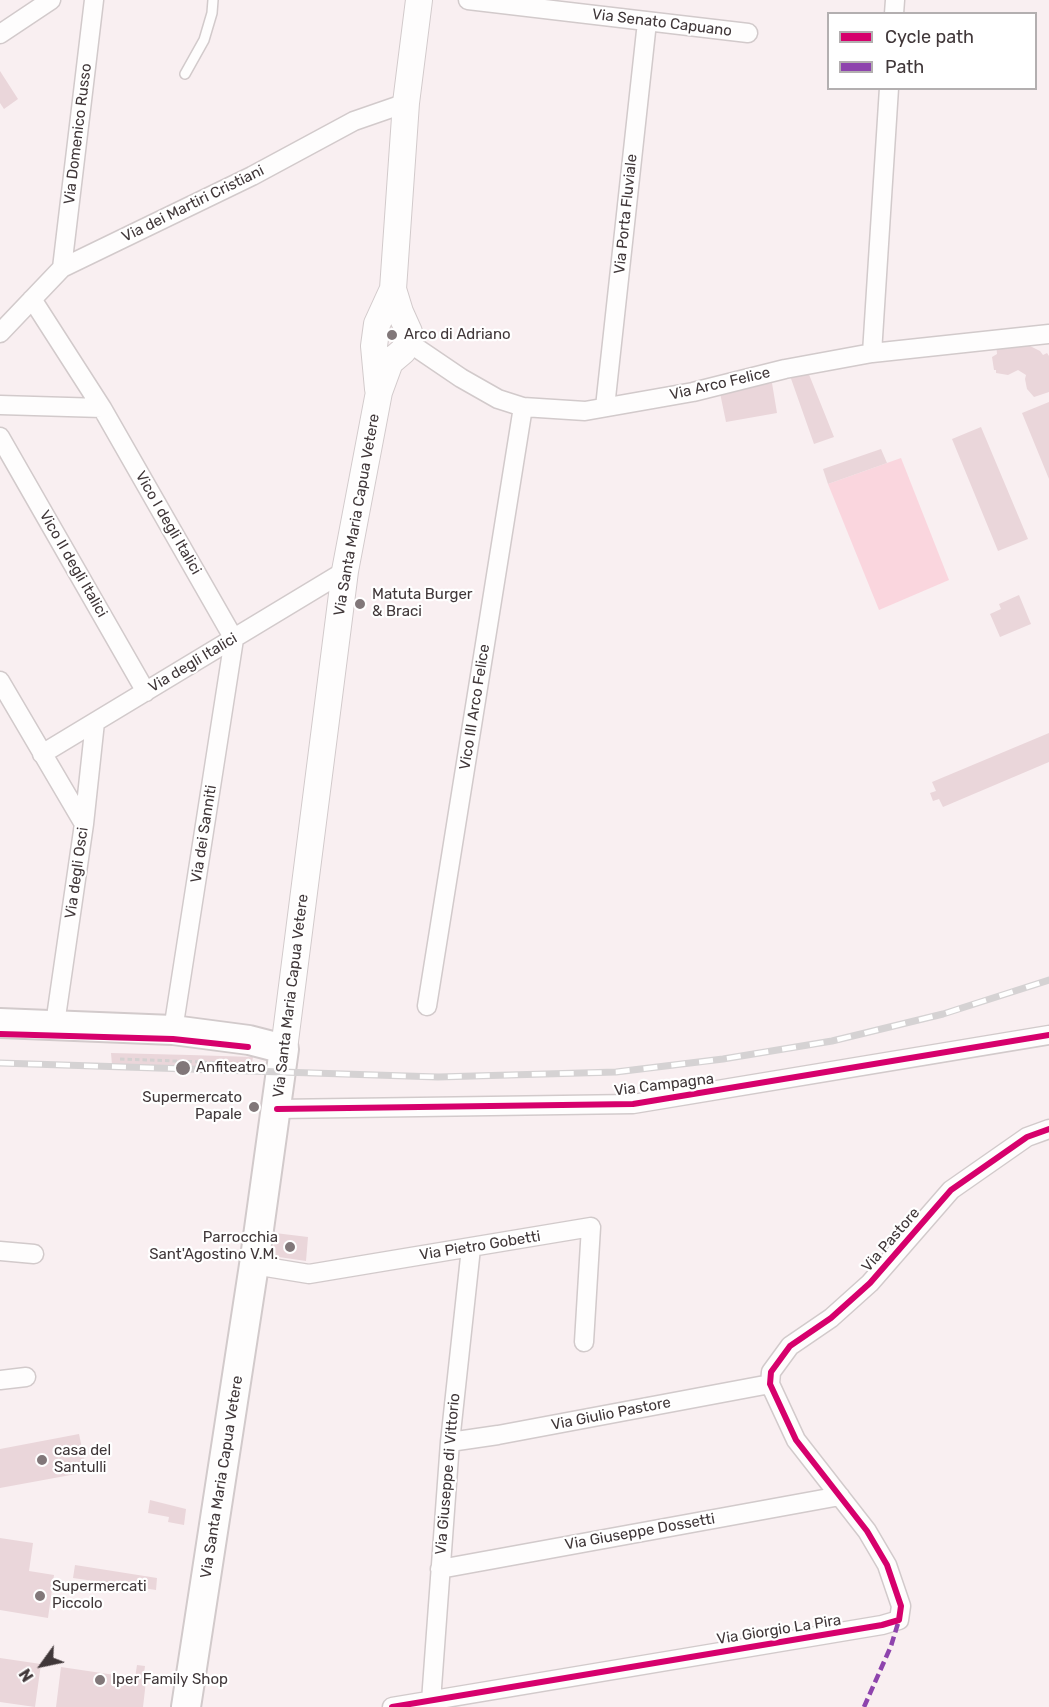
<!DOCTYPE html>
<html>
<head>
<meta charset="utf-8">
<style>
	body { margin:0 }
	#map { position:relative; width:1049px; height:1707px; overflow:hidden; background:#f9eff1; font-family:Rubik,sans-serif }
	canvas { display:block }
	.legend { position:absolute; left:827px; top:12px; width:210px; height:78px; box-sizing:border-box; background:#fff; border:2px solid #b3afb0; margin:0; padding:8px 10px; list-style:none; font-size:18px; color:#403739 }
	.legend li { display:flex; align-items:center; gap:12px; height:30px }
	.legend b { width:30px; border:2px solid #b3afb0 }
	.north { position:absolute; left:12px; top:1635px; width:60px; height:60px; -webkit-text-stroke:4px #fff; paint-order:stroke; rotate:237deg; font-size:16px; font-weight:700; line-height:24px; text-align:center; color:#403739 }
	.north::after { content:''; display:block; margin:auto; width:21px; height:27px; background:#403739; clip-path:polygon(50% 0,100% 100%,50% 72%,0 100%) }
</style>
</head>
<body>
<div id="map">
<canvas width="1049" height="1707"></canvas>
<ul class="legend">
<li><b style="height:8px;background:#d6006c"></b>Cycle path</li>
<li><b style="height:8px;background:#8e44ad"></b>Path</li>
</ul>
<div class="north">N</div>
</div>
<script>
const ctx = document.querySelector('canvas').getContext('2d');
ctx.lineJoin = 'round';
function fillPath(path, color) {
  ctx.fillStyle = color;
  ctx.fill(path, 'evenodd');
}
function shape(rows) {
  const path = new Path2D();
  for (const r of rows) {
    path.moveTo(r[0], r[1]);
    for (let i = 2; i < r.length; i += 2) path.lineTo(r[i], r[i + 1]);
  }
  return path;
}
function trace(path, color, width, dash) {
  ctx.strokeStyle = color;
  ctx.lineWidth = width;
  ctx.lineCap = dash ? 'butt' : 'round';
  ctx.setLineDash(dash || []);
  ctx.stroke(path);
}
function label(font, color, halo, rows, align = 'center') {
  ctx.font = font + ' Rubik,sans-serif';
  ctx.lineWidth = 4.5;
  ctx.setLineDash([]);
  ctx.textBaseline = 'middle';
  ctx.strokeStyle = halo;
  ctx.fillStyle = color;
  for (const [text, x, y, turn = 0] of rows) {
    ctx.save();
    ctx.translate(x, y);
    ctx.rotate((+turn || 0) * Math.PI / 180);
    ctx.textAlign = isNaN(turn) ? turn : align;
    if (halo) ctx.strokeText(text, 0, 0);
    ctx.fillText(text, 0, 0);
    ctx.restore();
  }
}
fillPath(shape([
	[901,458,949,580,879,610,828,484]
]), '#fad6de');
fillPath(shape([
	[0,71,18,99,4,109,0,103],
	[1031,341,1030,346,1040,351,1043,355,1047,353,1049,356,1049,392,1034,397,1027,389,1025,379,1026,375,1018,370,1008,375,996,373,996,370,994,370,992,357,997,354,996,342],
	[808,372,834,437,814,444,789,373],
	[772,383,777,413,726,422,720,393],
	[1049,402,1049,479,1022,413],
	[981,427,1028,539,998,551,952,439],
	[881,449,887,463,828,484,823,469],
	[1019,595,1031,624,1000,637,990,614,1001,609,999,604],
	[1049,733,1049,762,943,807,939,799,933,801,930,793,936,791,932,782],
	[111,1053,190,1055,253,1057,251,1070,112,1065],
	[275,1233,308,1237,306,1261,272,1256],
	[79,1434,87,1472,0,1488,0,1449],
	[150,1500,186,1509,184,1525,168,1522,169,1517,148,1513],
	[0,1538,33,1543,29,1571,54,1575,48,1618,0,1610],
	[75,1565,157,1578,156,1590,73,1578],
	[0,1658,41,1664,35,1707,0,1702],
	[137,1665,145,1666,143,1681,146,1681,143,1707,56,1707,61,1667,135,1678]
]), '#ead6da');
const lane = shape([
	[185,74,204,40,212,13,213,0]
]);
const street = shape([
	[468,0,748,33],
	[894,14,895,0],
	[0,34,51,0],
	[62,268,94,0],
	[0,333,62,268,252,176,354,121,406,103],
	[408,342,461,378,498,399,523,407,585,411,693,392,785,369,872,353,1049,334],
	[872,353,889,88],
	[0,405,102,408,32,299],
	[605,407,647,22],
	[102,408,234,639,173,1030],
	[0,437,146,692],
	[0,681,84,824],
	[42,754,345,571],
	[427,1006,523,407],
	[55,1024,84,824,95,722],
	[277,1109,633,1104,1049,1035],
	[0,1251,34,1254],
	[254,1265,309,1274,591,1227,584,1342],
	[0,1380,26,1377],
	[450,1442,498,1435,770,1384],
	[440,1569,840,1496],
	[431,1701,450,1442,471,1248],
	[392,1707,882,1625,899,1620,901,1606,887,1565,867,1531,796,1440,770,1384,771,1372,790,1346,831,1318,870,1283,951,1190,1027,1137,1049,1129]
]);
const secondary = shape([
	[378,389,374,346,377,324,393,289],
	[284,1049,345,571,379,392,390,362,403,351,408,342,409,332,400,312,393,289,406,103,419,0]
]);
const primary = shape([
	[0,1023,173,1030,249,1040,284,1049,254,1265,186,1707]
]);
trace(lane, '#d2cacb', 12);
trace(street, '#d2cacb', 21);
trace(secondary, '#d2cacb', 28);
trace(primary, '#d2cacb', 32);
trace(shape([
	[120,1059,231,1063]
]), '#d4d1d1', 3, [4.5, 3]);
trace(lane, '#fefdfd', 9);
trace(street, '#fefdfd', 18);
trace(secondary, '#fefdfd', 26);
trace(primary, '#fefdfd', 28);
const rail = shape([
	[0,1063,438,1077,616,1072,723,1059,832,1041,943,1014,1049,980]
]);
trace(rail, '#d5d2d3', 7);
trace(rail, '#fff', 4.5, [14]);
trace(shape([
	[864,1707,891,1646,899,1620]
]), '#8e44ad', 4.5, [9, 4.5]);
trace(shape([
	[0,1034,173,1039,248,1047],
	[277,1109,633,1104,1049,1035],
	[392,1707,882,1625,899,1620,901,1606,887,1565,867,1531,796,1440,770,1384,771,1372,790,1346,831,1318,870,1283,951,1190,1027,1137,1049,1129]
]), '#d6006c', 6);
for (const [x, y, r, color] of [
	[392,335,6,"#817779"],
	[360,604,6,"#817779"],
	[183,1068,8,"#817779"],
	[254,1107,6,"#817779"],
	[290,1247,6,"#817779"],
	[42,1460,6,"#817779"],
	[40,1596,6,"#817779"],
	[100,1680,6,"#817779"]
]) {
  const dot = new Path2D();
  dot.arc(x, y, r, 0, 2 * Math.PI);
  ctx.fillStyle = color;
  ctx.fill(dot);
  trace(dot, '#fff', 2);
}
label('15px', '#403739', '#fff', [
	["Via Senato Capuano",662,23,7],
	["Via Domenico Russo",78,134,-83],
	["Via dei Martiri Cristiani",193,204,-26],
	["Via Porta Fluviale",626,214,-84],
	["Via Arco Felice",720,384,-13],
	["Via Santa Maria Capua Vetere",357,515,-80],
	["Vico I degli Italici",168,523,60],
	["Vico II degli Italici",73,564,60],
	["Via degli Italici",193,663,-31],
	["Vico III Arco Felice",475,707,-81],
	["Via dei Sanniti",204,834,-81],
	["Via degli Osci",77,873,-82],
	["Via Santa Maria Capua Vetere",291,996,-83],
	["Via Campagna",664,1085,-7],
	["Via Pastore",891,1240,-49],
	["Via Pietro Gobetti",480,1246,-9],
	["Via Giulio Pastore",611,1414,-11],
	["Via Giuseppe di Vittorio",448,1474,-85],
	["Via Santa Maria Capua Vetere",222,1477,-81],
	["Via Giuseppe Dossetti",640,1532,-10],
	["Via Giorgio La Pira",779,1630,-9]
]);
label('15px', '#403739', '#fff', [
	["Arco di Adriano",404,335],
	["Matuta Burger",372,595],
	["& Braci",372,612],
	["Anfiteatro",196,1068],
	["Supermercato",242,1098,"right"],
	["Papale",242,1115,"right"],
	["Parrocchia",278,1238,"right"],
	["Sant'Agostino V.M.",278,1255,"right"],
	["casa del",54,1451],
	["Santulli",54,1468],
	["Supermercati",52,1587],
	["Piccolo",52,1604],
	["Iper Family Shop",112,1680]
], 'left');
</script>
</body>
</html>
